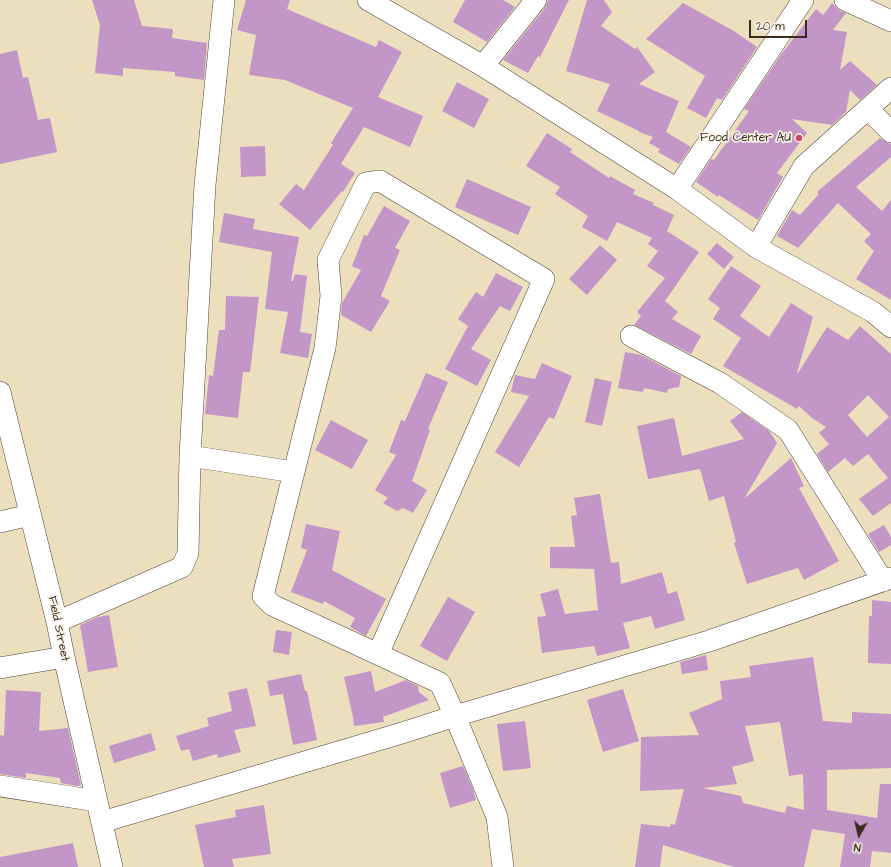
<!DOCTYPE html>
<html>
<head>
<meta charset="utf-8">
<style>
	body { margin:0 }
	#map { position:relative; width:891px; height:867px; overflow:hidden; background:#ecdfbd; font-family:"Architects Daughter",sans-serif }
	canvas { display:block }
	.north { position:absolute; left:839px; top:815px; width:40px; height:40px; -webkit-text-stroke:3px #f7f3e8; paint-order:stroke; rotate:188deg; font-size:11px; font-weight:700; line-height:16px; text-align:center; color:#3b2a1e }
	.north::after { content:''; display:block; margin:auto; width:14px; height:18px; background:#3b2a1e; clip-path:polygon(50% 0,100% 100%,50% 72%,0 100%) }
	.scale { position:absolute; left:749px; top:20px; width:58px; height:18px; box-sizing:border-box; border:2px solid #3b2a1e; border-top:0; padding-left:5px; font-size:12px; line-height:14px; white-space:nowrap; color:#3b2a1e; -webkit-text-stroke:3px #f7f3e8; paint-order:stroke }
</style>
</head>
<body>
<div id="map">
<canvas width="891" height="867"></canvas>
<div class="north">N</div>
<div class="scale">20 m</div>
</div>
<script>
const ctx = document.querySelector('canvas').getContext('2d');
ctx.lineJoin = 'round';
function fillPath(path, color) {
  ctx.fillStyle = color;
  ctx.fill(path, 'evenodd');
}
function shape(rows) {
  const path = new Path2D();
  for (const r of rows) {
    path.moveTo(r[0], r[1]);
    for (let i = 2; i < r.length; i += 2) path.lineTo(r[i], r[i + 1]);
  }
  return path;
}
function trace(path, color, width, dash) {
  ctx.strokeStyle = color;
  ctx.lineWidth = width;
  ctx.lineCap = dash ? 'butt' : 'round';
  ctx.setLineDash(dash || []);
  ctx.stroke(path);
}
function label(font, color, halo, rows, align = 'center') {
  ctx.font = font + ' "Architects Daughter",sans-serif';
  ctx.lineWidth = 3.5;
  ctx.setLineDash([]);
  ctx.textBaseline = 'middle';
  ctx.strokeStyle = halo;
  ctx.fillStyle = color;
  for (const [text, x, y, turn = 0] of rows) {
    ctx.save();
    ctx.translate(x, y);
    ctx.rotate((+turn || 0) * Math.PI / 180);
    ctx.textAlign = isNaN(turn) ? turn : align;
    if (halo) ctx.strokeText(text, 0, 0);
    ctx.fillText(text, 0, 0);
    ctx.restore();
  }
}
fillPath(shape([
	[92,0,134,0,142,26,173,29,172,38,207,43,204,80,175,76,175,72,123,68,123,76,95,73,100,25],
	[246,0,290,0,287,9,376,47,379,40,402,52,378,97,423,116,410,147,364,127,341,164,355,173,343,192,342,191,310,230,279,204,296,184,304,190,333,145,331,143,353,108,285,80,249,75,256,35,237,30],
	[465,0,503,0,515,7,487,42,453,22],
	[548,0,569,0,540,57,538,56,528,73,503,60,545,8],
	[587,0,604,0,612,12,601,26,635,49,637,47,655,72,639,84,679,101,666,132,691,147,679,164,658,152,660,149,649,143,653,137,639,132,639,131,597,111,610,84,566,71],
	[683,3,734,31,757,47,722,100,717,98,706,118,687,108,705,76,646,39],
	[832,3,840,11,846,13,833,30,847,32,840,70,850,61,877,85,860,100,850,90,846,112,832,125,792,119,807,133,777,173,783,177,758,220,719,195,718,197,696,182,711,159,714,160,749,111,744,109,780,56,816,9,823,15],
	[17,50,23,78,28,77,38,120,50,118,57,152,0,164,0,54],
	[457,82,489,99,474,128,442,111],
	[547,133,572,149,570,152,609,178,610,176,635,190,633,194,654,203,653,205,674,215,667,231,699,252,665,301,678,312,672,319,701,336,691,354,634,325,641,316,637,312,665,278,647,266,658,251,648,244,652,238,617,222,607,241,582,227,588,216,555,194,560,187,526,166],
	[880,138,888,143,891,144,891,157,856,187,882,211,891,200,891,300,856,279,874,251,864,241,871,234,838,203,798,248,777,236,792,210,800,215,819,194,817,192],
	[265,146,266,176,241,177,240,147],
	[467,179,531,207,518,235,455,207],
	[384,206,410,221,395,248,400,250,381,296,390,301,371,332,341,315,342,303,361,270,352,266,364,235,367,236],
	[224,213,255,219,253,229,299,237,291,281,293,281,295,274,307,276,300,332,312,334,308,358,280,353,288,312,265,309,272,252,219,242],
	[717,243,734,257,724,269,707,254],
	[600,245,617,260,587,295,569,279],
	[731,266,761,286,740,316,769,337,791,303,813,317,797,373,798,373,827,327,848,340,860,326,891,354,891,503,873,516,859,499,888,478,868,454,853,466,845,458,828,472,817,454,829,444,819,433,826,427,812,418,799,406,797,409,723,366,741,338,713,319,720,308,708,299],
	[868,395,889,417,867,437,848,415],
	[496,273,523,287,510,311,500,306,471,349,491,360,477,386,445,369,468,326,458,319,476,292,483,297],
	[226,296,259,297,250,372,243,372,238,418,205,414,209,375,213,376,219,330,225,330],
	[625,352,641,355,681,376,679,387,668,389,667,393,644,388,643,392,618,388],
	[542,363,572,376,554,419,549,417,519,467,495,452,529,396,511,392,515,375,535,379],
	[426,373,448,382,428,429,430,430,412,481,427,490,413,513,403,508,397,511,383,503,388,498,375,490,396,455,389,452,401,420,405,421],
	[595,378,612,382,602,426,585,422],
	[742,412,769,431,777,443,744,499,791,458,804,486,799,488,839,561,804,580,798,568,747,584,734,543,736,542,724,496,709,501,700,469,648,479,637,426,674,418,682,456,744,439,730,421],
	[331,420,368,440,352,469,315,450],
	[600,494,611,563,619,562,621,584,662,572,668,594,677,591,685,620,655,629,651,616,623,623,630,648,597,656,594,646,542,653,537,617,546,616,540,594,558,589,565,614,598,610,594,569,550,568,550,547,575,547,571,516,577,515,574,498],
	[306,524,340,531,332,570,386,599,366,636,350,627,355,618,324,601,323,604,291,592,307,550,301,548],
	[884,525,891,537,891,545,879,552,868,534],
	[448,597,475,612,447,661,420,646],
	[872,600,891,602,891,664,868,663,869,616,872,616],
	[109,615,118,667,88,672,80,625,98,617],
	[276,630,292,632,289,655,273,652],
	[706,655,708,670,682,674,680,662],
	[813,657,823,721,852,723,852,712,891,714,891,768,827,770,827,810,877,818,880,784,891,784,891,853,872,851,870,867,840,867,845,834,812,829,804,867,734,867,663,845,660,867,635,867,641,824,670,827,671,824,675,825,684,789,640,791,641,737,699,735,689,713,722,699,720,681,751,677,749,666],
	[780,722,789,776,803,774,804,810,787,806,785,813,743,803,741,796,703,788,737,784,732,767,754,761,745,726],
	[371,671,375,692,406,680,418,686,419,692,429,700,383,717,384,722,354,726,353,717,344,677],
	[301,674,305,691,307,691,317,740,293,745,283,694,270,696,267,681],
	[247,688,256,726,234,730,241,752,218,758,217,754,193,761,189,749,181,751,176,736,209,726,207,718,232,711,228,692],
	[623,689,639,741,603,752,587,700],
	[6,690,41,692,39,731,68,728,81,785,77,786,61,783,60,778,26,773,26,778,0,774,0,735,4,736],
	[525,721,531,768,503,771,497,724],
	[151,733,156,750,114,763,109,746],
	[463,766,473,789,476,800,450,808,440,773],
	[264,805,271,854,232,859,234,867,204,867,195,825,236,817,235,810],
	[73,843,78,867,0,867,0,857]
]), '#c297c8');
const minor = shape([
	[368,0,483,66,677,189,756,247,873,312,891,327],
	[845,0,891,21],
	[483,66,536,0],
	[868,109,891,132],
	[677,189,803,0],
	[756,247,804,166,891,88],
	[631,336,720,383,788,430,883,581],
	[0,392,57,622,64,657,112,867],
	[190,456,294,472],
	[0,522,30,515],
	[57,622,182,567,188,553,190,456,205,185,224,0],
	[378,654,544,279,380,181,366,183,328,260,331,296,325,348,263,596,272,605,440,683,455,716,497,817,503,867],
	[0,668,64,657],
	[0,786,97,801],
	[102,822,402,733,455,716,709,641,891,578]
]);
trace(minor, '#564536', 22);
trace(minor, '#fff', 21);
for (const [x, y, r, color] of [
	[799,138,4,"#d1495b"]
]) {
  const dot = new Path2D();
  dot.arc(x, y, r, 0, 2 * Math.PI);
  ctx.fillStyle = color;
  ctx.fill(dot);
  trace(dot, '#f7f3e8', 1.5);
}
label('12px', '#3b2a1e', '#f7f3e8', [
	["Food Center AU",791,138]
], 'right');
label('12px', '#3b2a1e', '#f7f3e8', [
	["Field Street",58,629,78]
]);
</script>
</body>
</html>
